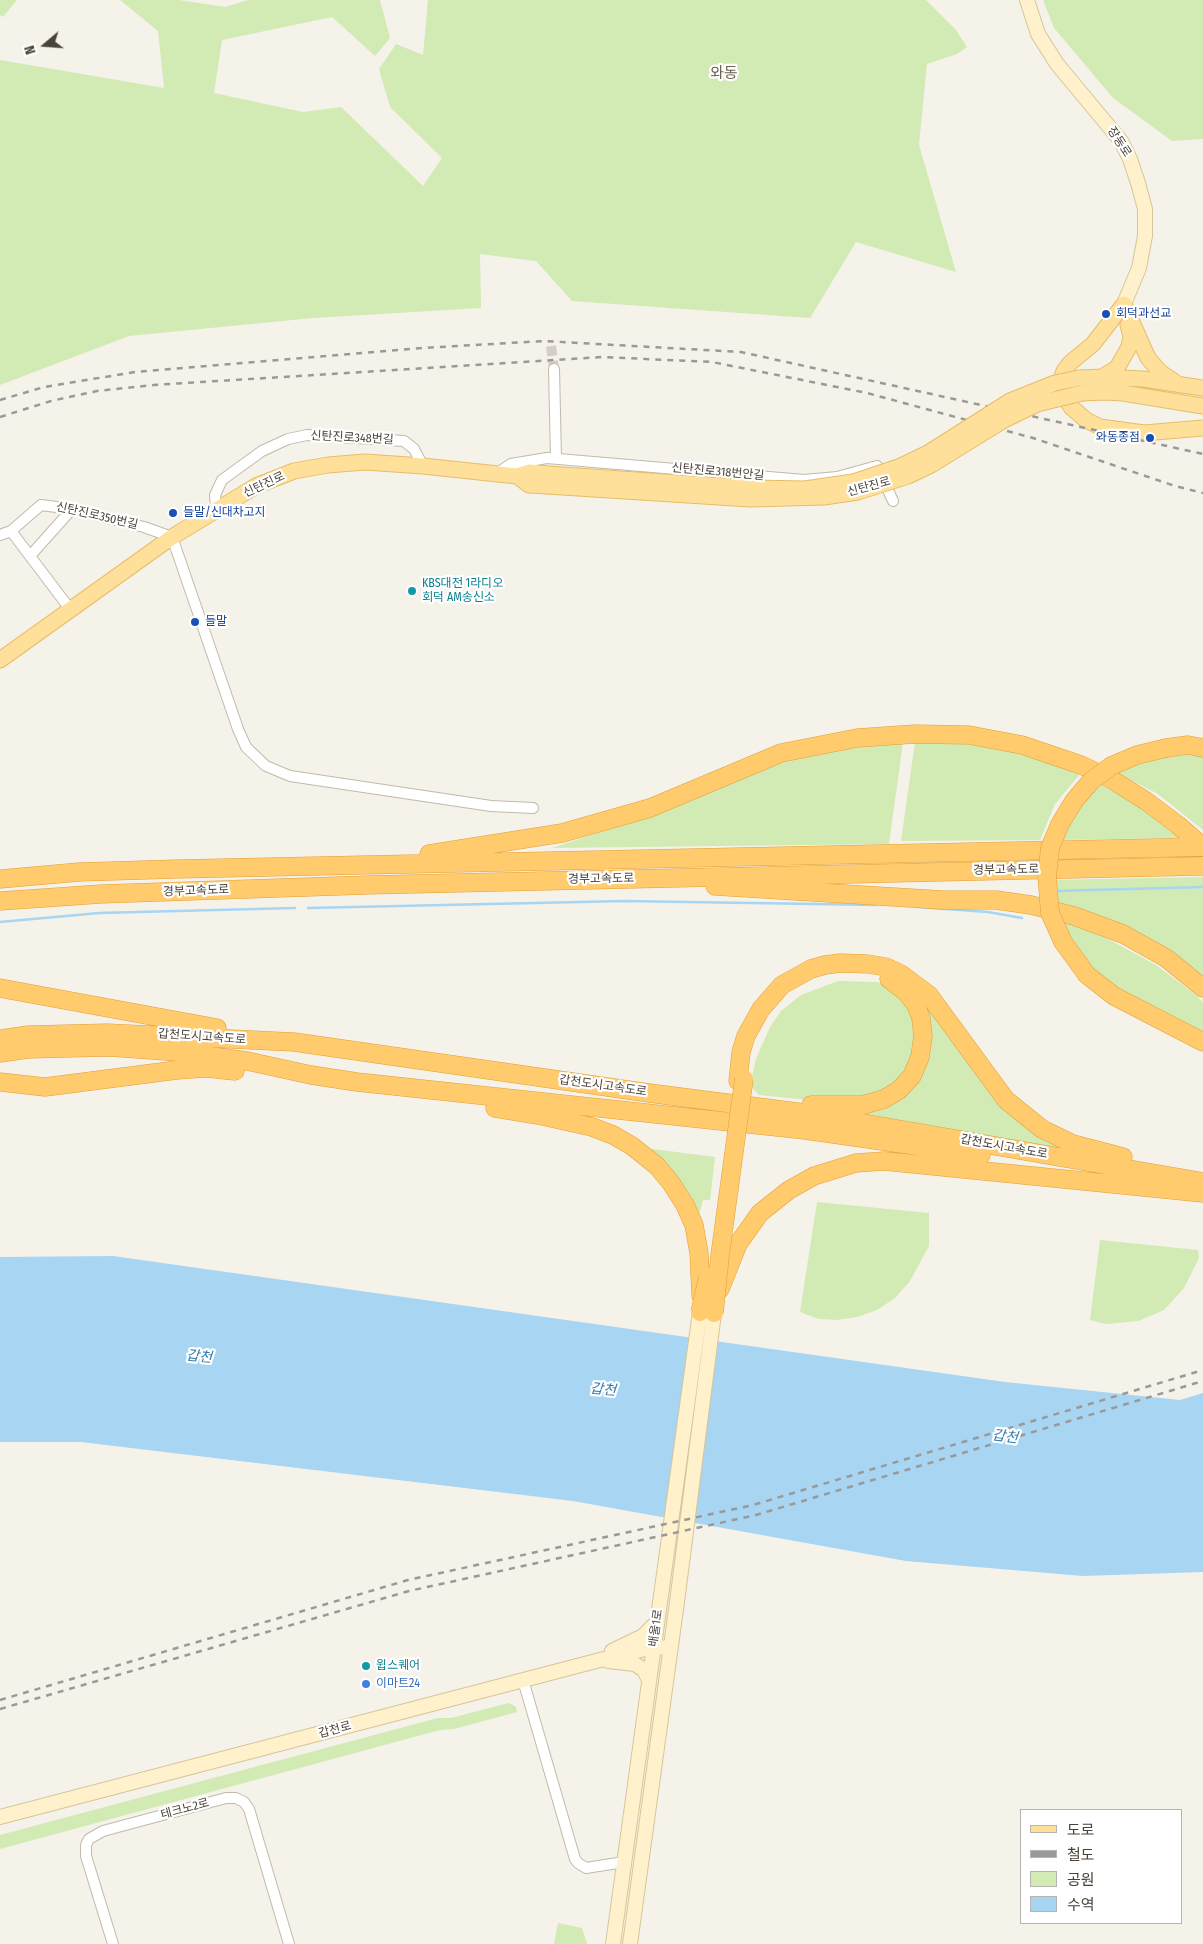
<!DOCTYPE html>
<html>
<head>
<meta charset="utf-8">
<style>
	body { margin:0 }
	#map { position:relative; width:1203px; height:1944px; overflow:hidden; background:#f5f2ea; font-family:"Fira Sans Condensed","Noto Sans KR",sans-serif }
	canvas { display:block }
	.legend { position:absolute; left:1020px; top:1809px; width:162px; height:115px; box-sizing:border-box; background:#fff; border:1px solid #b7b3af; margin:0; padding:6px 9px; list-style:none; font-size:15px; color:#4a4238 }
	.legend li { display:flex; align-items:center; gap:10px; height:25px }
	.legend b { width:25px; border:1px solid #b7b3af }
	.north { position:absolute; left:20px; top:20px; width:50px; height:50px; -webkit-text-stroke:4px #fff; paint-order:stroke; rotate:252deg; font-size:14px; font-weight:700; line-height:20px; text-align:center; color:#4a4238 }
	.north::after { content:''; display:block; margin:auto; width:18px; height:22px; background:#4a4238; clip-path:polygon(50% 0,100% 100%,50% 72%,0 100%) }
</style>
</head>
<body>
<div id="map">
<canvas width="1203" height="1944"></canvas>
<ul class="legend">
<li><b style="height:6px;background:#ffe09a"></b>도로</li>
<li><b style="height:6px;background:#999"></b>철도</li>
<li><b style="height:14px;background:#d2eab3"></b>공원</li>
<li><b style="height:14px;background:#a7d5f2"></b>수역</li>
</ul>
<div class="north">N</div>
</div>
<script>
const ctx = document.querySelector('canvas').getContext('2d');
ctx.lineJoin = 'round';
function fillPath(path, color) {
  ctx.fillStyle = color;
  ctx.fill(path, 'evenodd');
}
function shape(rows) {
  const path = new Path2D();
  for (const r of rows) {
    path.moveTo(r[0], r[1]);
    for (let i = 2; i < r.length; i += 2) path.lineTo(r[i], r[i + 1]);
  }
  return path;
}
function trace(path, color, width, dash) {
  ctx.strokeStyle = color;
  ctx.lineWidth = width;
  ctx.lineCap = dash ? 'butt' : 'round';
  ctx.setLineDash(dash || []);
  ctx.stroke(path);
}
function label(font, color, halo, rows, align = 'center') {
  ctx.font = font + ' "Fira Sans Condensed","Noto Sans KR",sans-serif';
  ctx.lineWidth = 4.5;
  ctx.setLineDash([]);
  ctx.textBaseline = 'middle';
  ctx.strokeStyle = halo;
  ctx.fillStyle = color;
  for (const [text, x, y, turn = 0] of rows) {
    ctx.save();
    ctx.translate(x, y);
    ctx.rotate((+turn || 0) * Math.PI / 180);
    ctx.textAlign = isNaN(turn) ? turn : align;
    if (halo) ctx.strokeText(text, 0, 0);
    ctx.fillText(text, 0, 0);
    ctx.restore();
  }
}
fillPath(shape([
	[0,0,17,0,3,17,0,15],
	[120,0,179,0,225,7,248,0,380,0,390,38,375,56,332,17,222,40,214,93,303,112,341,107,423,186,442,158,390,107,379,69,396,44,423,55,428,0,926,0,956,30,967,47,957,54,927,64,919,145,956,272,856,242,810,318,572,301,536,261,480,254,481,308,313,318,129,336,0,385,0,60,164,88,158,31],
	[1043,0,1203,0,1203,139,1172,141,1113,98,1054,28],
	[903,742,889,844,552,848,671,808,782,761,829,749],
	[915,742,984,745,1044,760,1080,774,1055,804,1040,840,901,841],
	[1196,754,1203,756,1203,830,1158,794,1117,773,1149,759],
	[1098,783,1142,807,1181,838,1059,840,1069,818],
	[1203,877,1203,977,1170,951,1115,921,1054,901,1050,880],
	[1060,920,1108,939,1156,965,1197,996,1203,1002,1203,1034,1149,1007,1108,982,1080,955],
	[838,981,878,982,903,997,917,1022,919,1050,905,1077,883,1095,829,1102,759,1095,750,1085,756,1059,770,1027,781,1011,801,995],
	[925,1000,991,1093,1077,1152,849,1111,913,1076],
	[645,1148,715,1157,710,1200,703,1200,697,1222],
	[817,1202,929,1213,929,1246,910,1281,895,1298,877,1310,857,1317,837,1320,819,1319,800,1312],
	[1100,1240,1198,1250,1199,1258,1184,1288,1164,1310,1138,1321,1106,1324,1090,1320],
	[509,1703,516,1707,517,1712,454,1729,440,1730,0,1849,0,1835,438,1718,451,1718],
	[558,1923,582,1928,587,1944,554,1944]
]), '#d2eab3');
fillPath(shape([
	[113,1256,1005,1382,1180,1400,1203,1393,1203,1572,1083,1576,906,1561,573,1501,81,1442,0,1442,0,1257]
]), '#a7d5f2');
trace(shape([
	[1055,891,1203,887],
	[917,907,988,912,1022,918],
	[308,908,625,901,876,905],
	[0,922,99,913,295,908]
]), '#a7d5f2', 2.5);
trace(shape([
	[551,346,554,369]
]), '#d3cfc6', 10, [10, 5]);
const street = shape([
	[554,369,556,458],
	[496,474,511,464,547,458,804,480,837,477,877,466,893,501],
	[216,510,215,495,222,480,262,451,288,439,307,435,404,441,414,449,423,466],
	[11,531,70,609],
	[0,535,11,531,41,505,72,509,144,527,172,537,238,729,246,747,266,766,290,776,491,806,533,808],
	[30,556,72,509],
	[523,1680,575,1859,578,1863,586,1868,624,1862],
	[113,1944,86,1856,86,1845,89,1839,103,1831,226,1798,236,1798,244,1802,249,1809,289,1944]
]);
const secondary = shape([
	[1027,0,1038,34,1057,64,1121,141,1130,159,1138,183,1145,209,1145,236,1139,268,1124,304],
	[612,1651,643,1636,657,1622],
	[608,1661,635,1664,644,1670,649,1680],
	[0,1817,600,1660,653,1647,670,1648],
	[613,1944,700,1312],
	[630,1944,677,1602,714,1313]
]);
const primary = shape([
	[1124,304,1093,344,1070,363,1064,371,1061,380,1064,396,1071,407,1086,420,1100,427,1144,433,1203,428],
	[1124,304,1148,358,1160,372,1175,382],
	[1102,377,1117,368,1129,347,1131,336,1128,325],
	[1079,378,1102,377,1143,379,1203,388],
	[1082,393,1105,392,1123,393,1203,406],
	[517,476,529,485,547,486],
	[0,660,172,537,256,486,294,471,328,465,365,462,423,466,517,476,530,472,548,474]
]);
const highway = shape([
	[1166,748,1188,745,1203,748],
	[429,854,562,833,650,808,781,753,857,738,915,734,969,735,1022,745,1081,765,1111,779,1146,801,1178,825,1203,847],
	[0,879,79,872,177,869,1203,847],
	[715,886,943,900,996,900,1031,905,1074,916,1123,934,1166,958,1203,988],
	[0,901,101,894,368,885,1203,866],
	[1087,975,1114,996,1203,1042],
	[0,988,217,1028],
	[0,1039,28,1035,107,1033,294,1042,649,1093,805,1113,1203,1182],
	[0,1053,28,1049,109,1047,179,1052,247,1061,311,1075,357,1082,805,1130,981,1155],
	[738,1081,741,1052,746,1036,761,1009,782,985,811,969,825,965,840,963,868,964,886,967,901,974,929,995,1006,1100,1042,1129,1073,1144,1123,1157],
	[0,1082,45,1087,177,1070,206,1068,235,1071],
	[811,1105,863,1105,884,1099,899,1090,912,1076,920,1057,923,1036,921,1018,916,1005,907,993,889,979],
	[495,1108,538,1115,592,1127,613,1135,632,1146,657,1166,671,1183,685,1205,694,1225,699,1253,701,1296],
	[720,1289,738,1244,760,1213,789,1190,814,1176,856,1163,884,1161,1203,1193]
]);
trace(street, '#c1baac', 12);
trace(secondary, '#d6c59a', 16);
trace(primary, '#e6bd67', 17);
trace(highway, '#e19f39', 19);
trace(street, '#fff', 10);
trace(secondary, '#fff1cb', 14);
trace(primary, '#ffe09a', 15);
trace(highway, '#ffcb6c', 18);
trace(shape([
	[0,400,44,387,135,372,422,348,544,341,741,352,1203,454],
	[0,417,51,401,97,391,154,385,602,357,712,362,867,393,1033,438,1175,486,1203,493],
	[0,1700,408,1580,753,1505,1203,1370],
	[0,1709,409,1591,756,1515,1203,1381]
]), '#999', 2.5, [6, 6]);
const primaryBridge = shape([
	[548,474,752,488,805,489,853,482,901,466,928,453,1010,401,1055,383,1079,378],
	[547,486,750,499,824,497,858,492,908,476,931,465,1004,420,1037,404,1082,393]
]);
const highwayBridge = shape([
	[1087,975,1063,942,1050,913,1047,876,1050,848,1060,824,1074,801,1091,781,1111,766,1137,755,1166,748],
	[700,1312,708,1277],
	[714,1313,720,1255,744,1079]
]);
trace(primaryBridge, '#e6bd67', 17, []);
trace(highwayBridge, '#e19f39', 19, []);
trace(primaryBridge, '#ffe09a', 15);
trace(highwayBridge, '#ffcb6c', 18);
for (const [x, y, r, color] of [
	[1106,314,5,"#1a4fb4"],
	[1150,438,5,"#1a4fb4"],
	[173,513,5,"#1a4fb4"],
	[412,591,5,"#0f9aa8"],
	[195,622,5,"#1a4fb4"],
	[366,1666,5,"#0f9aa8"],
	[366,1684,5,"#3f7fe0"]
]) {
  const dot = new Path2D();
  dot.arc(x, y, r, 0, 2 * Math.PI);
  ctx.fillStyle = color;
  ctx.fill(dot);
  trace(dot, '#fff', 2);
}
label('12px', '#4a4238', '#fff', [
	["장동로",1119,142,57],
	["신탄진로348번길",352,438,3],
	["신탄진로318번안길",718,472,5],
	["신탄진로",264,485,-25],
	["신탄진로",869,487,-15],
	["신탄진로350번길",97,516,13],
	["경부고속도로",1006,870,-1],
	["경부고속도로",601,879,-1],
	["경부고속도로",196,891,-2],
	["갑천도시고속도로",202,1037,4],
	["갑천도시고속도로",603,1086,8],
	["갑천도시고속도로",1004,1147,10],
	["배울1로",656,1628,-82],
	["갑천로",335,1730,-15],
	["테크노2로",185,1809,-15]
]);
label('12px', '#164399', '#fff', [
	["회덕과선교",1116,314],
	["와동종점",1140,438,"right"],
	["들말/신대차고지",183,513],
	["들말",205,622]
], 'left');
label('12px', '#0d838f', '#fff', [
	["KBS대전 1라디오",422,584],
	["회덕 AM송신소",422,598],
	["윕스퀘어",376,1666]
], 'left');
label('12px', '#366cbe', '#fff', [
	["이마트24",376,1684]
], 'left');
label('italic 14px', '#2d7bb1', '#fff', [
	["갑천",199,1357,5],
	["갑천",603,1390,5],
	["갑천",1005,1437,7]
]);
label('15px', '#6d604f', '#fff', [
	["와동",724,74]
]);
</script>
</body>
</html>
